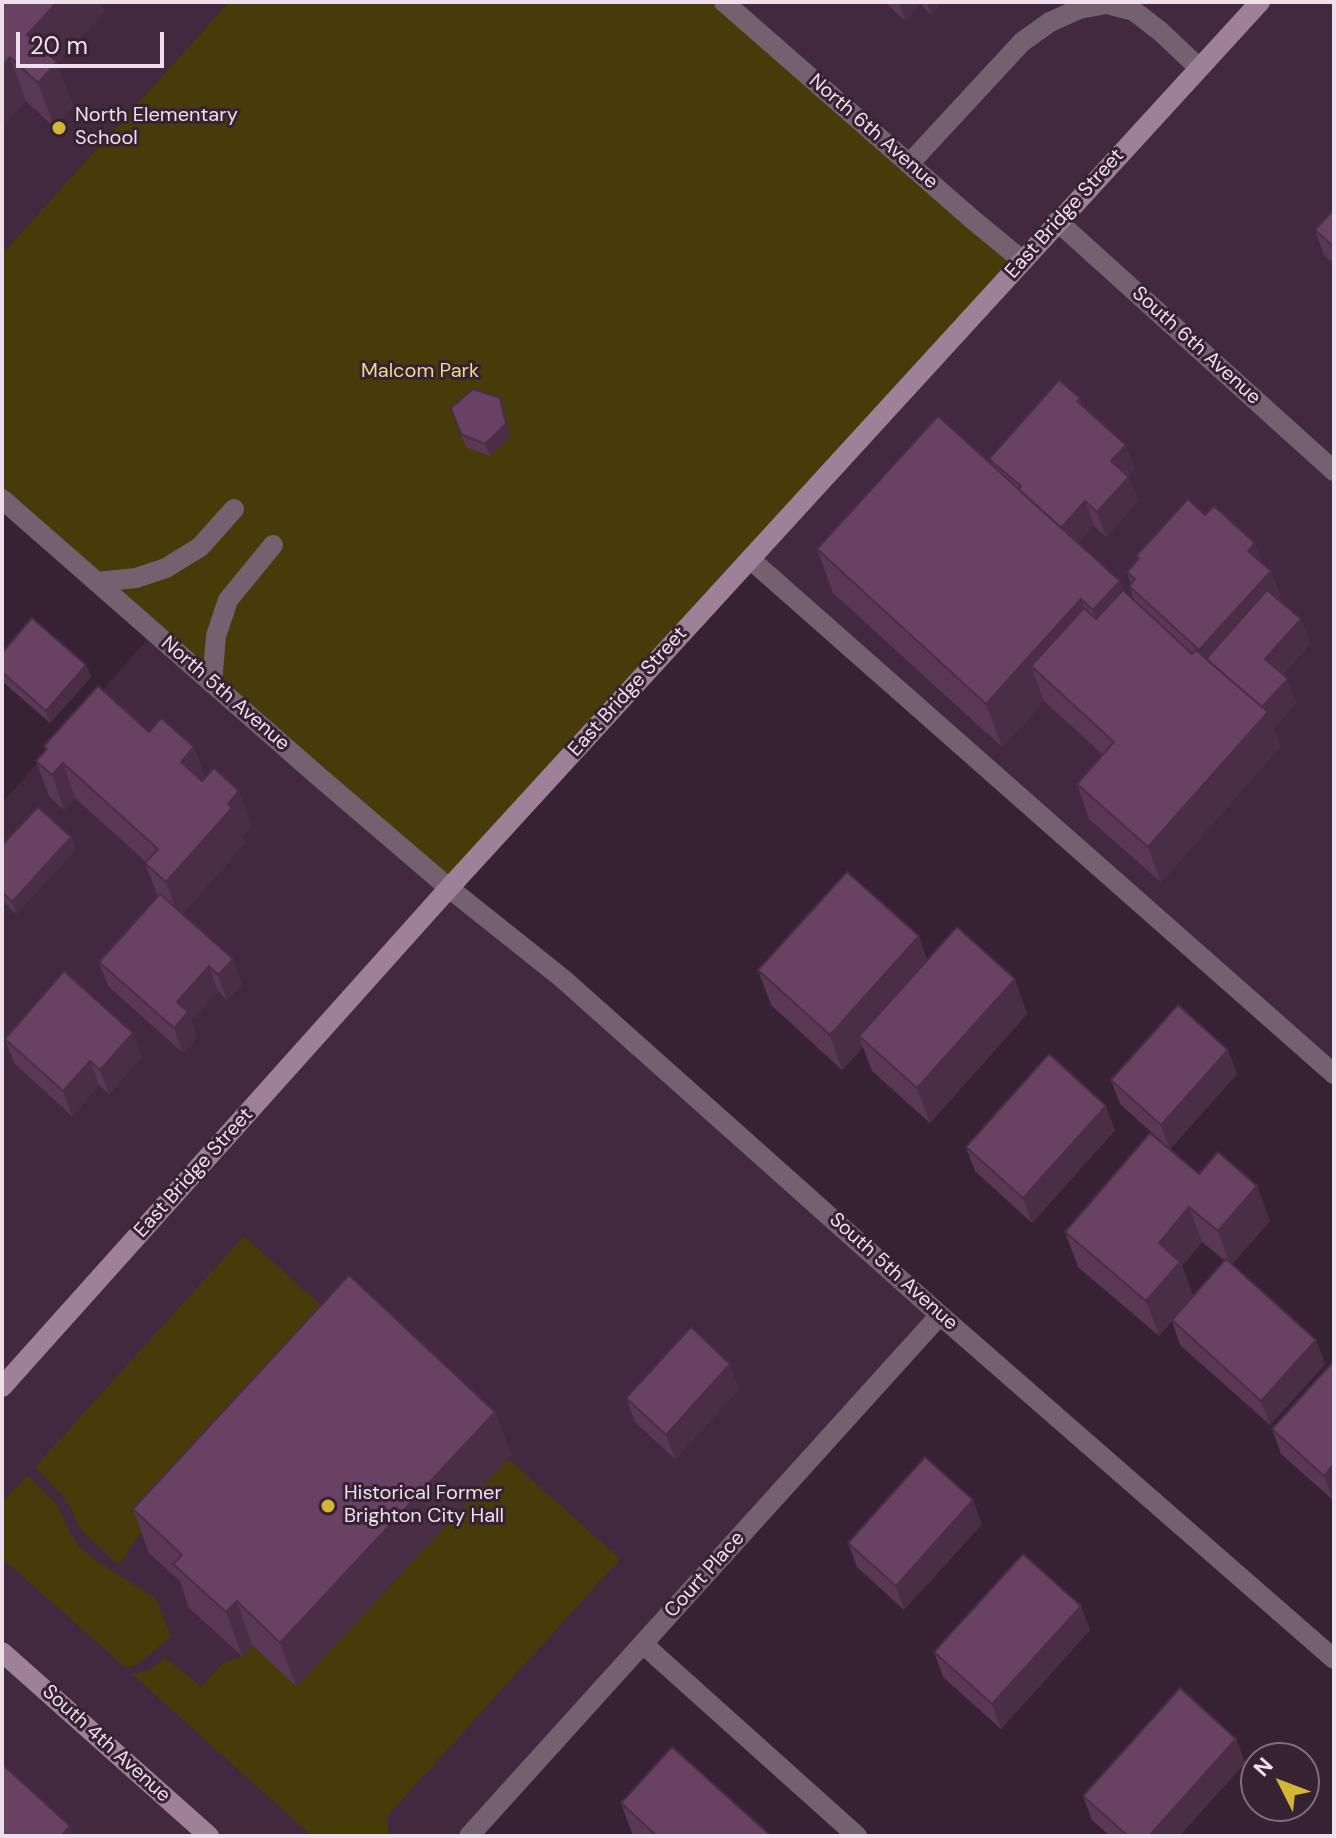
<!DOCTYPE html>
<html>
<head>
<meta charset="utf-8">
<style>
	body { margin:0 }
	#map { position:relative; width:1336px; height:1838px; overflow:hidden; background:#362233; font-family:"DM Sans",sans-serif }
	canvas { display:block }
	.frame { position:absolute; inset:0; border:4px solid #eee0eb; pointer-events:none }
	.north { position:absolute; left:1240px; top:1742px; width:80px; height:80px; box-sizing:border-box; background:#362233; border:2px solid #806e7d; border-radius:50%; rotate:312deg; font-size:22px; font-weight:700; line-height:32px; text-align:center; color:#eee0eb }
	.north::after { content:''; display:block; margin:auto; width:28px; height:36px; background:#d3b635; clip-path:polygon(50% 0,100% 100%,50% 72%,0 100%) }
	.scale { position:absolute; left:16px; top:32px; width:148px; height:36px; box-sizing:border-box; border:4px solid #eee0eb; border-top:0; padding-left:10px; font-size:24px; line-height:28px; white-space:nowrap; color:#eee0eb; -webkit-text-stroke:6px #362233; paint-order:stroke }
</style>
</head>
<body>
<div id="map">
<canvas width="1336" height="1838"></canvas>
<div class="frame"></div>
<div class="north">N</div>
<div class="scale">20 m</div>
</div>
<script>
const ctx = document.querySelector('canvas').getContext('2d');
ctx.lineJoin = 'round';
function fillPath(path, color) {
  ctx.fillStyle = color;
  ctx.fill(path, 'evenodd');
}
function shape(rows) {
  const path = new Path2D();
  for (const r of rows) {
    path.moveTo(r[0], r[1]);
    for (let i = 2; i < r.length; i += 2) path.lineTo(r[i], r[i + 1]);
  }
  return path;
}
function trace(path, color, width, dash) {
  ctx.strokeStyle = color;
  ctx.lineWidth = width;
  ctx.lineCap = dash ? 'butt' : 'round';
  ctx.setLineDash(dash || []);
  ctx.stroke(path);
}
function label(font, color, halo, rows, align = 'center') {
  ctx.font = font + ' "DM Sans",sans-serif';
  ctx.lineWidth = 6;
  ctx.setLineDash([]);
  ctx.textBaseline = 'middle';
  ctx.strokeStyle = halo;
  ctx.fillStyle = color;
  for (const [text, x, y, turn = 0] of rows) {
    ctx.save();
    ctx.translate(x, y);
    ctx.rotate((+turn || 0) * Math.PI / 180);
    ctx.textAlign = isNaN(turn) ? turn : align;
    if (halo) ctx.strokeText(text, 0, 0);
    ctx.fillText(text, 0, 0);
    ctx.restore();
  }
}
fillPath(shape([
	[2,2,229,2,2,254],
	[739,2,1334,2,1334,1074,750,559],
	[154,632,940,1315,469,1836,2,1836,2,803]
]), '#42293f');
fillPath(shape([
	[229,2,724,2,1023,261,449,888,2,499,2,254],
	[244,1236,337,1320,156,1520,140,1534,131,1545,126,1556,118,1564,86,1535,78,1525,71,1508,63,1496,35,1467],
	[508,1459,620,1559,387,1816,389,1836,312,1836,132,1674,149,1670,166,1658,201,1687,223,1663,242,1656,252,1645,297,1686],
	[28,1475,58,1507,70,1533,79,1546,95,1560,153,1597,158,1603,171,1637,136,1665,126,1668,2,1558,2,1502]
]), '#463b09');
trace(shape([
	[909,164,1022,42,1050,22,1079,9,1107,4,1134,11,1161,32,1199,68],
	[750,559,1334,1074],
	[97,582,136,578,166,568,200,547,234,509],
	[212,683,216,636,228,600,273,545],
	[643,1644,857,1836]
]), '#746170', 20);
trace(shape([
	[724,2,972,219,1023,261],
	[1057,221,1334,471],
	[2,499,317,775,449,888,562,978,940,1315,1334,1659],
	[469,1836,940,1315]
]), '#746170', 20);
trace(shape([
	[2,1387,449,888,1260,2],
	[2,1652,209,1836]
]), '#9e8098', 20);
fillPath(shape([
	[2,2,100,2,104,12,57,64,73,106,54,127,26,101,2,127],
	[885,2,942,2,931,14,920,4,905,21],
	[1334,210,1334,264,1324,255,1315,230],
	[1080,398,1082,406,1135,469,1128,476,1138,501,1106,537,1094,526,1078,543,1120,581,1123,590,1134,600,1129,586,1131,583,1127,572,1137,560,1136,556,1205,515,1271,571,1280,596,1277,599,1301,619,1310,644,1283,674,1296,703,1274,728,1280,747,1161,882,1089,819,1077,784,1103,755,1044,701,1002,747,833,593,817,549,991,464,989,459],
	[451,408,504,411,511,436,490,456,466,447],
	[2,653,86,665,91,677,50,723,2,681],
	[149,732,194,747,205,778,252,826,243,836,245,843,182,914,242,984,227,1000,218,991,191,1020,197,1037,183,1053,108,986,99,962,158,897,145,863,146,862,75,798,64,810,49,796,36,761,46,751,44,746],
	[71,837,76,849,16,914,2,900,2,845],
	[919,936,927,960,1027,1014,930,1123,872,1071,863,1047,842,1070,771,1005,758,970],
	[133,1033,142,1057,109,1094,99,1085,72,1116,14,1063,5,1039],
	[1228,1050,1237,1074,1170,1149,1120,1104,1111,1080],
	[1115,1130,1032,1223,975,1171,966,1147],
	[1199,1174,1270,1221,1232,1264,1316,1340,1325,1364,1270,1425,1180,1345,1172,1321,1159,1336,1078,1267,1065,1232],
	[1202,1242,1225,1261,1193,1296,1182,1266],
	[1334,1361,1333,1500,1281,1454,1272,1429],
	[739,1389,675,1459,635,1422,626,1398],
	[495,1412,511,1455,296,1686,252,1645,242,1656,189,1608,180,1581,149,1553,133,1509],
	[982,1524,904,1610,857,1567,848,1543],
	[1081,1606,1090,1630,1001,1729,943,1677,934,1652],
	[1236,1739,1245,1763,1179,1836,1110,1836,1092,1820,1083,1796],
	[621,1803,771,1836,633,1836]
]), '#5a3855');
fillPath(shape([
	[57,2,100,2,104,12,57,64,73,106,54,127,38,83,27,35],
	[899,2,920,2,920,4,905,21],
	[927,2,942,2,931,14],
	[10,57,26,101,2,127,2,66],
	[500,398,511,436,490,456,485,444],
	[1126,445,1135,469,1120,486,1111,461],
	[1129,477,1138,501,1106,537,1097,512],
	[1085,501,1094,526,1065,557,1056,533],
	[1255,543,1264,568,1248,551],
	[1271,571,1280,596,1212,671,1205,664,1199,650],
	[1120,581,1136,625,1109,654,1093,610],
	[1081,599,1097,643,1031,666,1044,701,1002,747,986,704],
	[1301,619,1310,644,1274,683,1265,659],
	[86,665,91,677,50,723,46,711],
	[1288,679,1296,703,1274,728,1280,747,1161,882,1148,847,1258,712],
	[194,747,207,782,194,796,181,762],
	[63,763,75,798,64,810,52,775],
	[239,791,252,826,243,836,245,843,179,917,166,882],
	[71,837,76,849,16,914,12,902],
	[919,936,931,971,859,1036,863,1047,842,1070,830,1035],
	[233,959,242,984,227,1000,218,975],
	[209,966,218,991,191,1020,197,1037,183,1053,174,1028,177,1002],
	[1015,979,1027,1014,930,1123,917,1088],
	[133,1033,142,1057,109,1094,100,1070],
	[1228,1050,1237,1074,1170,1149,1161,1125],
	[90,1061,99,1085,72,1116,63,1091],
	[1106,1106,1115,1130,1032,1223,1023,1198],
	[1257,1186,1270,1221,1230,1266,1218,1231],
	[1189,1207,1202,1242,1182,1266,1193,1297,1159,1336,1146,1301,1159,1243],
	[1316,1340,1325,1364,1270,1425,1261,1401],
	[730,1364,739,1389,675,1459,666,1435],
	[495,1412,511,1455,296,1686,280,1643],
	[1334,1464,1334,1499,1333,1500,1324,1476],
	[973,1500,982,1524,904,1610,896,1586],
	[237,1601,252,1645,242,1656,226,1612],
	[1081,1606,1090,1630,1001,1729,992,1704],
	[1236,1739,1245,1763,1179,1836,1149,1836],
	[70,1826,74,1836,61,1836]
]), '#4a2e45');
const building = shape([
	[2,2,57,2,27,35,57,62,38,83,10,57,2,66,2,2],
	[1334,209,1334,247,1315,230,1334,209],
	[1059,380,1080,398,1077,401,1126,445,1111,461,1129,477,1097,512,1085,501,1061,528,1018,489,1021,486,989,459,1059,380],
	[473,389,500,398,506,424,485,444,461,434,451,408,473,389],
	[938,416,1120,581,1093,610,1081,599,986,704,817,549,938,416],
	[1188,499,1205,515,1214,506,1255,543,1248,551,1271,571,1199,650,1129,586,1135,579,1127,572,1139,558,1136,556,1188,499],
	[1123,590,1192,654,1196,650,1268,712,1148,847,1077,784,1114,742,1031,666,1084,608,1096,619,1123,590],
	[1267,590,1301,619,1265,659,1288,679,1262,707,1206,659,1267,590],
	[32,618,86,665,46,711,2,672,2,653,32,618],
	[98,686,149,732,161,718,194,747,181,762,202,781,214,768,239,791,228,804,232,808,166,882,145,863,158,849,63,763,52,775,36,761,47,749,44,746,98,686],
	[38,807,71,837,12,902,2,892,2,845,38,807],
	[847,872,919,936,830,1035,758,970,847,872],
	[160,894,233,959,218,975,209,966,177,1002,188,1012,174,1028,99,962,160,894],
	[957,927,1015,979,917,1088,859,1036,957,927],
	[64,971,133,1033,100,1070,90,1061,63,1091,5,1039,64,971],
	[1178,1005,1228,1050,1161,1125,1111,1080,1178,1005],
	[1049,1054,1106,1106,1023,1198,966,1147,1049,1054],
	[1150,1133,1199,1174,1218,1152,1257,1186,1218,1231,1189,1207,1159,1243,1180,1262,1146,1301,1065,1232,1150,1133],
	[1226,1259,1316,1340,1261,1401,1172,1320,1226,1259],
	[349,1275,495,1412,280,1643,237,1601,226,1612,173,1564,182,1555,133,1509,349,1275],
	[691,1327,730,1364,666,1435,626,1398,691,1327],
	[1334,1361,1334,1464,1324,1476,1272,1429,1334,1361],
	[925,1457,973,1500,896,1586,848,1543,925,1457],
	[1023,1554,1081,1606,992,1704,934,1652,1023,1554],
	[1180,1688,1236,1739,1149,1836,1128,1836,1083,1796,1180,1688],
	[672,1747,771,1836,657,1836,621,1803,672,1747],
	[2,1764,70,1826,61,1836,2,1836,2,1764]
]);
fillPath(building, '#694163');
trace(building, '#4a2e45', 2);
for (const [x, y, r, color] of [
	[59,128,8,"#d3b635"],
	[328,1506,8,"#d3b635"]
]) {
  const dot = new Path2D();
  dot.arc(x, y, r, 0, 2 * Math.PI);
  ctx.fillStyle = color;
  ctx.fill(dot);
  trace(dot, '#362233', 3);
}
label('20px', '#eee0eb', '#362233', [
	["North Elementary",75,116],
	["School",75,139],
	["Historical Former",344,1494],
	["Brighton City Hall",344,1517]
], 'left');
label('20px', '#eee0eb', '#362233', [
	["North 6th Avenue",873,132,41],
	["East Bridge Street",1065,214,-48],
	["South 6th Avenue",1196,346,42],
	["East Bridge Street",628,692,-48],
	["North 5th Avenue",225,694,41],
	["East Bridge Street",194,1173,-48],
	["South 5th Avenue",893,1272,42],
	["Court Place",705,1575,-48],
	["South 4th Avenue",106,1744,42]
]);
label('20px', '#eeda88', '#362233', [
	["Malcom Park",420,372]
]);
</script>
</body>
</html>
